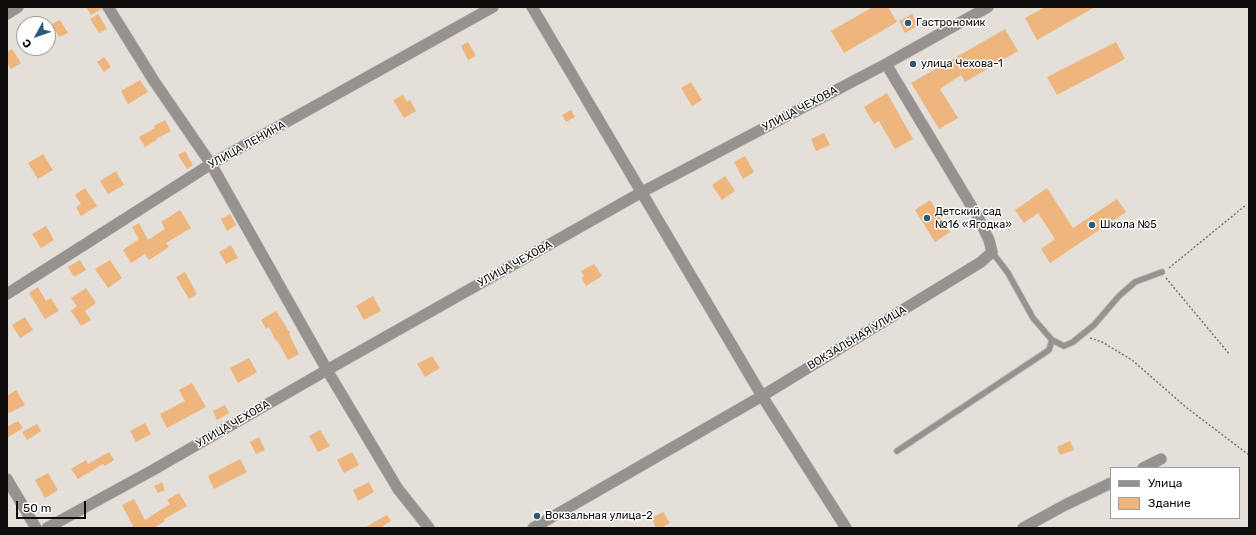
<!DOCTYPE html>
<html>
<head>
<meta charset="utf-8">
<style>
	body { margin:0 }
	#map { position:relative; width:1256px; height:535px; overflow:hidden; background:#e4dfd8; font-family:Rubik,sans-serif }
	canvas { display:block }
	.frame { position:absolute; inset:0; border:8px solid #0e0d0b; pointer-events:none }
	.legend { position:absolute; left:1110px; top:467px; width:130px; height:52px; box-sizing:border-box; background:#fff; border:1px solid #9f9e9d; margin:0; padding:5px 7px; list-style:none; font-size:12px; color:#0e0d0b }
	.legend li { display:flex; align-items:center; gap:8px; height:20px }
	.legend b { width:20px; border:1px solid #9f9e9d }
	.north { position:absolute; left:16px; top:16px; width:40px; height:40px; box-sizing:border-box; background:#fff; border:1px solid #9f9e9d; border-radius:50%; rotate:230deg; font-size:11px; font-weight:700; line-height:16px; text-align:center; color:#0e0d0b }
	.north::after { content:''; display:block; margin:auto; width:14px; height:18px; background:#2a5c79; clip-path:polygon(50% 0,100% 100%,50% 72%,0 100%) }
	.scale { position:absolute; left:16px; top:501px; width:70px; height:18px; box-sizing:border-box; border:2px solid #0e0d0b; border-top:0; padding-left:5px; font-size:12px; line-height:14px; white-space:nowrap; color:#0e0d0b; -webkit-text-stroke:3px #fff; paint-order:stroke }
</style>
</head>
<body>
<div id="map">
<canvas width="1256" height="535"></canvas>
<div class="frame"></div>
<ul class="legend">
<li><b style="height:5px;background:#959290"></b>Улица</li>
<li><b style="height:11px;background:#eeb67c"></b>Здание</li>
</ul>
<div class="north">С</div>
<div class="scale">50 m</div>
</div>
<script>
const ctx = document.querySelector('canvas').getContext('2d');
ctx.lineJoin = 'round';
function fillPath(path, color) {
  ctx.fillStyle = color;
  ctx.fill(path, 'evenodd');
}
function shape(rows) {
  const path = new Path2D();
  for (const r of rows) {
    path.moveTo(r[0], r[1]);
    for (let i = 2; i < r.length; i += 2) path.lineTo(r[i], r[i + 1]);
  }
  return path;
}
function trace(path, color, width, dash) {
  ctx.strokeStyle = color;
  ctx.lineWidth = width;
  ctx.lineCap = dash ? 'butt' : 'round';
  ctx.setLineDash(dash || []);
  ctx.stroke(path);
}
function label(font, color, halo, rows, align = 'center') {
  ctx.font = font + ' Rubik,sans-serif';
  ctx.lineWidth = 3;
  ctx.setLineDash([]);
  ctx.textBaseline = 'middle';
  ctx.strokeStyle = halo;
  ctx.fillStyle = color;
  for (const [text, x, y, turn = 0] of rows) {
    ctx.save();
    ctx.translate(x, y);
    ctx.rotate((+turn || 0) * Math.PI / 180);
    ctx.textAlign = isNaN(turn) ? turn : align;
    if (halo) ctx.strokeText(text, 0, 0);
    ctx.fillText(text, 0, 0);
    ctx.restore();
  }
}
fillPath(shape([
	[86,7,101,7,102,9,91,15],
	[873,7,888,7,897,22,844,53,831,31],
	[1045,7,1095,7,1037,40,1025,18],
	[98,14,107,29,99,33,90,19],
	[912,14,918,26,905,33,899,21],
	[60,20,68,33,59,37,52,24],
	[1005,29,1018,51,965,82,961,75,940,89,958,118,939,129,911,83],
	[468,42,476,56,468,60,461,46],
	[1116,42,1125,59,1057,95,1047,77],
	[12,49,21,63,11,69,7,63,7,52],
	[104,57,111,67,104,72,97,62],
	[140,80,148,92,128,104,121,91],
	[691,82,702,100,692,106,681,88],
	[887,93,913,139,895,149,879,121,874,124,864,107],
	[403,95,407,102,410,100,416,111,404,118,393,100],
	[571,110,575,117,566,122,562,115],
	[165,120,171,131,156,139,157,140,145,147,139,137,155,128,154,126],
	[824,133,830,145,816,151,811,139],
	[185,151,193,165,187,169,178,155],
	[43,154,53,170,38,179,28,163],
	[745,156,754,172,743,179,734,162],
	[116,171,124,185,108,194,100,181],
	[725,176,735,191,722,200,712,185],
	[85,188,97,206,81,216,76,207,81,204,75,195],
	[1047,188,1073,228,1117,199,1126,212,1050,263,1041,249,1055,239,1038,213,1024,223,1015,210],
	[930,200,950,232,935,242,915,210],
	[180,210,191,228,166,243,169,247,149,260,145,254,131,263,123,250,139,239,132,227,139,223,148,240,165,229,161,222],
	[230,214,236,225,227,231,221,219],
	[46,226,54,240,41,248,32,234],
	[231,245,238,258,226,264,219,252],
	[80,260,86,270,74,277,68,267],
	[110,260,122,278,108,288,95,269],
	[594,264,602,276,586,286,582,278,584,276,581,271],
	[185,272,197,294,189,299,176,277],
	[38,287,46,301,51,298,59,311,45,319,29,293],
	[86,288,96,303,85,311,91,320,81,326,71,311,77,306,71,298],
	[373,296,381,311,364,320,356,306],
	[276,311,290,333,289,334,299,354,288,360,277,340,276,341,269,327,266,329,261,320],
	[25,317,33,330,20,338,12,325],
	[432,356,440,368,425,377,417,364],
	[249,358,257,372,238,383,230,368],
	[192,383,206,407,167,428,160,414,185,401,179,390],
	[16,390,25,405,9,413,7,409,7,396],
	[225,405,229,413,217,420,213,411],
	[18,421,23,428,7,438,7,427],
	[145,423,151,434,136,442,130,431],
	[37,424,41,431,27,440,22,432],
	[320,430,330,446,318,452,309,436],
	[259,437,265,450,256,454,250,442],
	[1070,441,1074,450,1060,455,1057,447],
	[109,452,114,460,105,466,103,464,78,479,71,469,86,460,88,464],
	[352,452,359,465,344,473,337,460],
	[240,459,247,472,214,489,208,476],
	[48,473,58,490,45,498,35,480],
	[162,482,165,490,158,493,154,486],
	[369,482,374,492,358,501,353,490],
	[179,493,187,506,164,519,165,521,154,528,134,528,122,505,134,499,145,520,170,504,167,500],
	[663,512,670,523,661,528,656,528,651,518],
	[387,515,391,521,380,528,364,528]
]), '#eeb67c');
const service = shape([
	[992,252,1008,273,1033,318,1052,340,1064,346,1073,342,1094,325,1119,296,1135,282,1162,272],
	[897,451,1049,350,1052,340]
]);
const minor = shape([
	[108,7,154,81,211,164,327,370,398,489,429,528],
	[532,7,762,396,846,528],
	[7,14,18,7],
	[7,294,211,164,493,7],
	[1143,468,1161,459],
	[7,479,36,528],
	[47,528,153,470,327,370,642,192,886,64,988,7],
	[533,528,762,396,981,262,992,252,989,240,978,217,886,64],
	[1023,528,1065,505,1111,483]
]);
trace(service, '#c2bdb7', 7);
trace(minor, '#c2bdb7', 12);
trace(shape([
	[1169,268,1246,205],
	[1166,278,1230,355],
	[1090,338,1102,342,1132,360,1187,408,1249,455]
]), '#797671', 1.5, [2, 2]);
trace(service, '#959290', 5.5);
trace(minor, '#959290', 11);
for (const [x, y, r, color] of [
	[908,23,4,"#2a5c79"],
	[913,64,4,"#2a5c79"],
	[927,218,4,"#2a5c79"],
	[1092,225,4,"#2a5c79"],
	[537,516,4,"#2a5c79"]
]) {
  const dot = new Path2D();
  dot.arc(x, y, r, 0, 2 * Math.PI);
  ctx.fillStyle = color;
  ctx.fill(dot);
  trace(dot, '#fff', 1.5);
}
label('11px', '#0e0d0b', '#fff', [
	["Гастрономик",916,23],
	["улица Чехова-1",921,64],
	["Детский сад",935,212],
	["№16 «Ягодка»",935,225],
	["Школа №5",1100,225],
	["Вокзальная улица-2",545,516]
], 'left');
label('11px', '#0e0d0b', '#fff', [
	["УЛИЦА ЧЕХОВА",800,109,-28],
	["УЛИЦА ЛЕНИНА",247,145,-29],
	["УЛИЦА ЧЕХОВА",515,264,-29],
	["ВОКЗАЛЬНАЯ УЛИЦА",857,338,-31],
	["УЛИЦА ЧЕХОВА",233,424,-30]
]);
</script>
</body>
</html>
